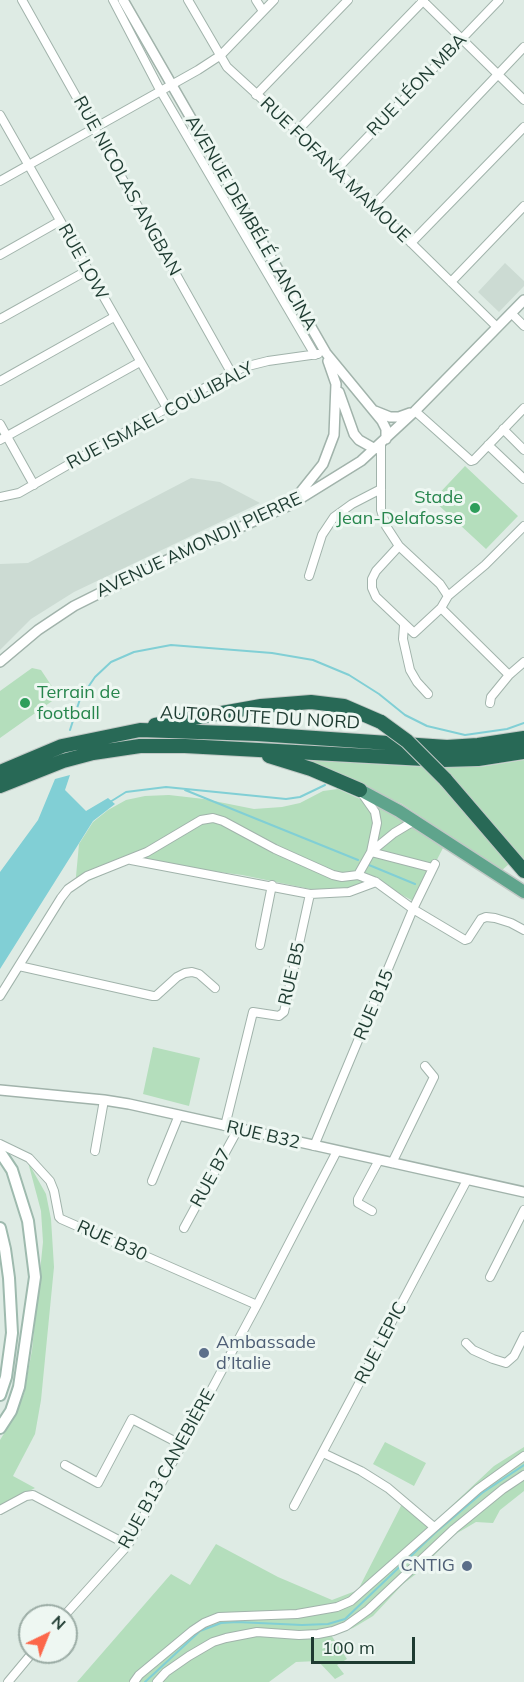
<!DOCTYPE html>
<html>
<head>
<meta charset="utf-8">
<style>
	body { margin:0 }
	#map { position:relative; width:524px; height:1682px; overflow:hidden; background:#deebe4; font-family:Mulish,sans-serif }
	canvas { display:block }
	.north { position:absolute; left:18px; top:1604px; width:60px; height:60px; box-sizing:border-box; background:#eef7f2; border:2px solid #9baca5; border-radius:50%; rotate:43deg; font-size:16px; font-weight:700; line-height:24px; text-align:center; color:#1e3b31 }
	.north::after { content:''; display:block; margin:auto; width:21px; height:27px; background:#fc674a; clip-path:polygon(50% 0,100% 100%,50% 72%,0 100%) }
	.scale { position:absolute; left:311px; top:1637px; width:104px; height:27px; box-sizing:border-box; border:3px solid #1e3b31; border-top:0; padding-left:8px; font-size:18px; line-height:21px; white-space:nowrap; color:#1e3b31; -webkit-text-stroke:4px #eef7f2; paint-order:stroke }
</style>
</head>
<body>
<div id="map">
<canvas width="524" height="1682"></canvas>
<div class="north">N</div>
<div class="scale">100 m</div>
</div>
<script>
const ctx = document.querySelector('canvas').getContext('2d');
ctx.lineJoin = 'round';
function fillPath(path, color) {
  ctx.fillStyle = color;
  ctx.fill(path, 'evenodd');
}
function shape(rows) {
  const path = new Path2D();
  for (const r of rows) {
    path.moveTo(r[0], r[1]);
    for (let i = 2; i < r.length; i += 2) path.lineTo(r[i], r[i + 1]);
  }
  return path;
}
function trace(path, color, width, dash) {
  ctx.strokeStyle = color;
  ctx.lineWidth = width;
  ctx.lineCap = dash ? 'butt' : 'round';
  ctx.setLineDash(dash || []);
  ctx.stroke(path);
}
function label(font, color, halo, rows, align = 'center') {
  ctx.font = font + ' Mulish,sans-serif';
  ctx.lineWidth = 6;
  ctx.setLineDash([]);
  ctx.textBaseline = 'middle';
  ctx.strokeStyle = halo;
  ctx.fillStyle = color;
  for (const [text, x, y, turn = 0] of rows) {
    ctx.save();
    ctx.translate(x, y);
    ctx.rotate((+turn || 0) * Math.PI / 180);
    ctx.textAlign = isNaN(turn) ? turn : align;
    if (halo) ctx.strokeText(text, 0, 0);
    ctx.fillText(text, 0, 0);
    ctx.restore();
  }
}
fillPath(shape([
	[505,263,524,281,524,286,499,312,478,292],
	[191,478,220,482,260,503,74,592,31,619,0,650,0,564,28,563]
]), '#ccdbd3');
fillPath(shape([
	[465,466,518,516,486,549,433,500],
	[32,668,41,670,55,691,55,699,0,738,0,691],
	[302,760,425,767,509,864,501,871,402,804],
	[524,760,524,862,442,767,480,767],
	[338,789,395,815,443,848,415,902,378,882,350,889,315,890,242,875,134,861,75,887,79,844,93,822,108,810,126,800,145,796,169,795,204,799,254,809,282,807,300,803,323,791],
	[153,1047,200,1058,189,1106,143,1094],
	[28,1162,46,1194,51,1219,54,1267,41,1400,35,1434,13,1476,35,1488,0,1506,0,1440,14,1417,24,1394,32,1350,43,1242,41,1211],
	[385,1442,426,1463,414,1486,373,1464],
	[524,1447,524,1491,500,1510,493,1523,476,1522,454,1535,416,1574,403,1584,373,1616,353,1628,331,1635,347,1659,337,1665,344,1674,335,1679,318,1661,296,1662,269,1682,77,1682,171,1574,190,1585,216,1544,278,1577,332,1600,358,1590,404,1500,433,1523,494,1466]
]), '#b4debc');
fillPath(shape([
	[70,775,65,790,86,811,108,798,115,804,93,821,0,969,0,872,38,820,55,779]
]), '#81cfd5');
trace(shape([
	[70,730,80,699,95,677,111,662,134,652,171,645,272,653,313,660,349,675,379,694,405,715,427,726,465,735,507,729,524,723],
	[185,790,358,860],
	[110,802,126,792,166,787,286,799,300,797,325,785],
	[369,865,415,884],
	[145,1682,200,1631,221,1623,237,1622,302,1625,328,1624,345,1619,435,1533,482,1493,524,1465]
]), '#81cfd5', 2);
const minor = shape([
	[22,0,232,374],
	[113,0,160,90,315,355],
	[188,0,227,67,297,131,497,327],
	[256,0,263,11],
	[422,0,524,100],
	[256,95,348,0],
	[0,115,167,408],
	[297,131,424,0],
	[336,170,499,0],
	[0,181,198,70,221,55,274,0],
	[373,206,524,47],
	[411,243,524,127],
	[0,255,60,221],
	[451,282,524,206],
	[511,313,524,326],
	[0,319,88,270],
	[0,381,114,317],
	[415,411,471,461,474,460,524,408],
	[0,424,34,485],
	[503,429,524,450],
	[0,440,140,362],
	[381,444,381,510,386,526,399,546,440,584,448,596,441,608,509,675],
	[488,445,524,479],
	[0,497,19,493,167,408,244,367,268,361,318,354],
	[399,546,376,571,372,579,372,588,376,597,414,633,441,608],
	[309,576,322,535,334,517,352,504,381,489],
	[448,596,485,565,524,526],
	[404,626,403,639,410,670,417,682,428,694],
	[490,703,491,697,509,675,524,662],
	[372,851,394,833,414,821],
	[371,852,433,868],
	[131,860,310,894,349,892,376,882],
	[358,875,376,882,413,909,465,940,468,939,481,919,486,917,495,918,511,923,524,930],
	[260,945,272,885],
	[19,966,153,996,156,996,177,977,185,973,192,972,199,974,215,988],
	[0,996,61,898,68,889,87,876,147,852,201,820,213,818,223,821,275,849,333,875,342,877,358,875,371,852,377,823,375,812,361,792],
	[225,1126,253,1012,279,1016,284,1012,310,894],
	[0,1144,29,1158,50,1181,54,1191,59,1217,61,1219,257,1305],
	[314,1146,413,909,435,864],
	[95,1151,104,1100],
	[392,1163,434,1077,425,1066],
	[152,1181,179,1115],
	[372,1211,358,1203,358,1199,379,1160],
	[184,1228,238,1129],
	[490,1277,524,1210],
	[466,1343,473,1350,493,1359,506,1363,514,1356,524,1336],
	[323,1453,361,1471,388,1488,434,1527],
	[65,1465,98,1483,132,1419,182,1445],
	[294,1506,467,1180],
	[0,1510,26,1496,33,1495,128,1545],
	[64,1616,128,1545,134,1534,257,1305,337,1151],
	[8,1682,33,1652],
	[134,1682,139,1675,192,1631,204,1623,219,1617,297,1614,337,1607,351,1601,478,1489,524,1456],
	[157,1682,166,1672,189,1656,213,1642,226,1638,257,1632,299,1635,318,1634,333,1631,346,1626,368,1610,454,1529,503,1489,524,1475]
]);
const tertiary = shape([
	[123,0,326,353,382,421,386,429,386,439],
	[339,392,354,434,359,440,375,449],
	[375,411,390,417,399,417,410,413],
	[295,499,323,464,334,435,336,384,328,361],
	[0,662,38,630,74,606,158,564,290,505,361,461,415,411,524,300],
	[0,1090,104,1100,129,1104,524,1192]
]);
const secondary = shape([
	[0,1152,12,1170,28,1221,35,1277,19,1387,11,1411,0,1428],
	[0,1228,5,1249,9,1278,12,1333,6,1377,0,1395]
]);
const primary = shape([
	[360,790,399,811,524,892]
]);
const motorway = shape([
	[155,725,261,706,311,702,344,706,381,722],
	[269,756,311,769,360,790],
	[0,772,62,746,140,730,257,734,447,747,478,745,524,738],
	[445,779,524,871],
	[0,786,63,761,93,753,140,746,185,746,443,760,478,759,524,752]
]);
trace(minor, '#a1b3ab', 10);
trace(tertiary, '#a1b3ab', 12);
trace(secondary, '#9ebaae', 14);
trace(primary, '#c0c8c5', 15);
trace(motorway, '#c0c8c5', 16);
trace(minor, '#fff', 8);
trace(tertiary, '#fff', 9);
trace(secondary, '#fff', 10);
trace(primary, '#5fa48c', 12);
trace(motorway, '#286956', 14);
const motorwayBridge = shape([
	[381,722,407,741,445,779]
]);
trace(motorwayBridge, '#c0c8c5', 16, []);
trace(motorwayBridge, '#286956', 14);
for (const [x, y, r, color] of [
	[475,508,6,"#2e9e5b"],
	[25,703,6,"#2e9e5b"],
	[204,1353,6,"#5c6f8a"],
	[467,1566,6,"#5c6f8a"]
]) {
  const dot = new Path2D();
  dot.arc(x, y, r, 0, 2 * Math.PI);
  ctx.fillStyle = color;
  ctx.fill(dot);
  trace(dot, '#eef7f2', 2);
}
label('18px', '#1e3b31', '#eef7f2', [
	["RUE LÉON MBA",417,85,-46],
	["RUE FOFANA MAMOUE",335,170,44],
	["RUE NICOLAS ANGBAN",127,186,61],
	["AVENUE DEMBÉLÉ LANCINA",251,223,60],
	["RUE LOW",83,262,61],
	["RUE ISMAEL COULIBALY",160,416,-28],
	["AVENUE AMONDJI PIERRE",199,545,-25],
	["AUTOROUTE DU NORD",260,718,3],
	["RUE B5",292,974,-77],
	["RUE B15",374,1005,-67],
	["RUE B32",263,1135,13],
	["RUE B7",211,1178,-61],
	["RUE B30",112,1241,24],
	["RUE LEPIC",381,1343,-62],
	["RUE B13 CANEBIÈRE",167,1469,-61]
]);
label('18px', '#27864d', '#eef7f2', [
	["Stade",463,498],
	["Jean-Delafosse",463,519],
	["Terrain de",37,693,"left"],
	["football",37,714,"left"]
], 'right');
label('18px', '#4e5e75', '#eef7f2', [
	["Ambassade",216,1343],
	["d’Italie",216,1364],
	["CNTIG",455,1566,"right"]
], 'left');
</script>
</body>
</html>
